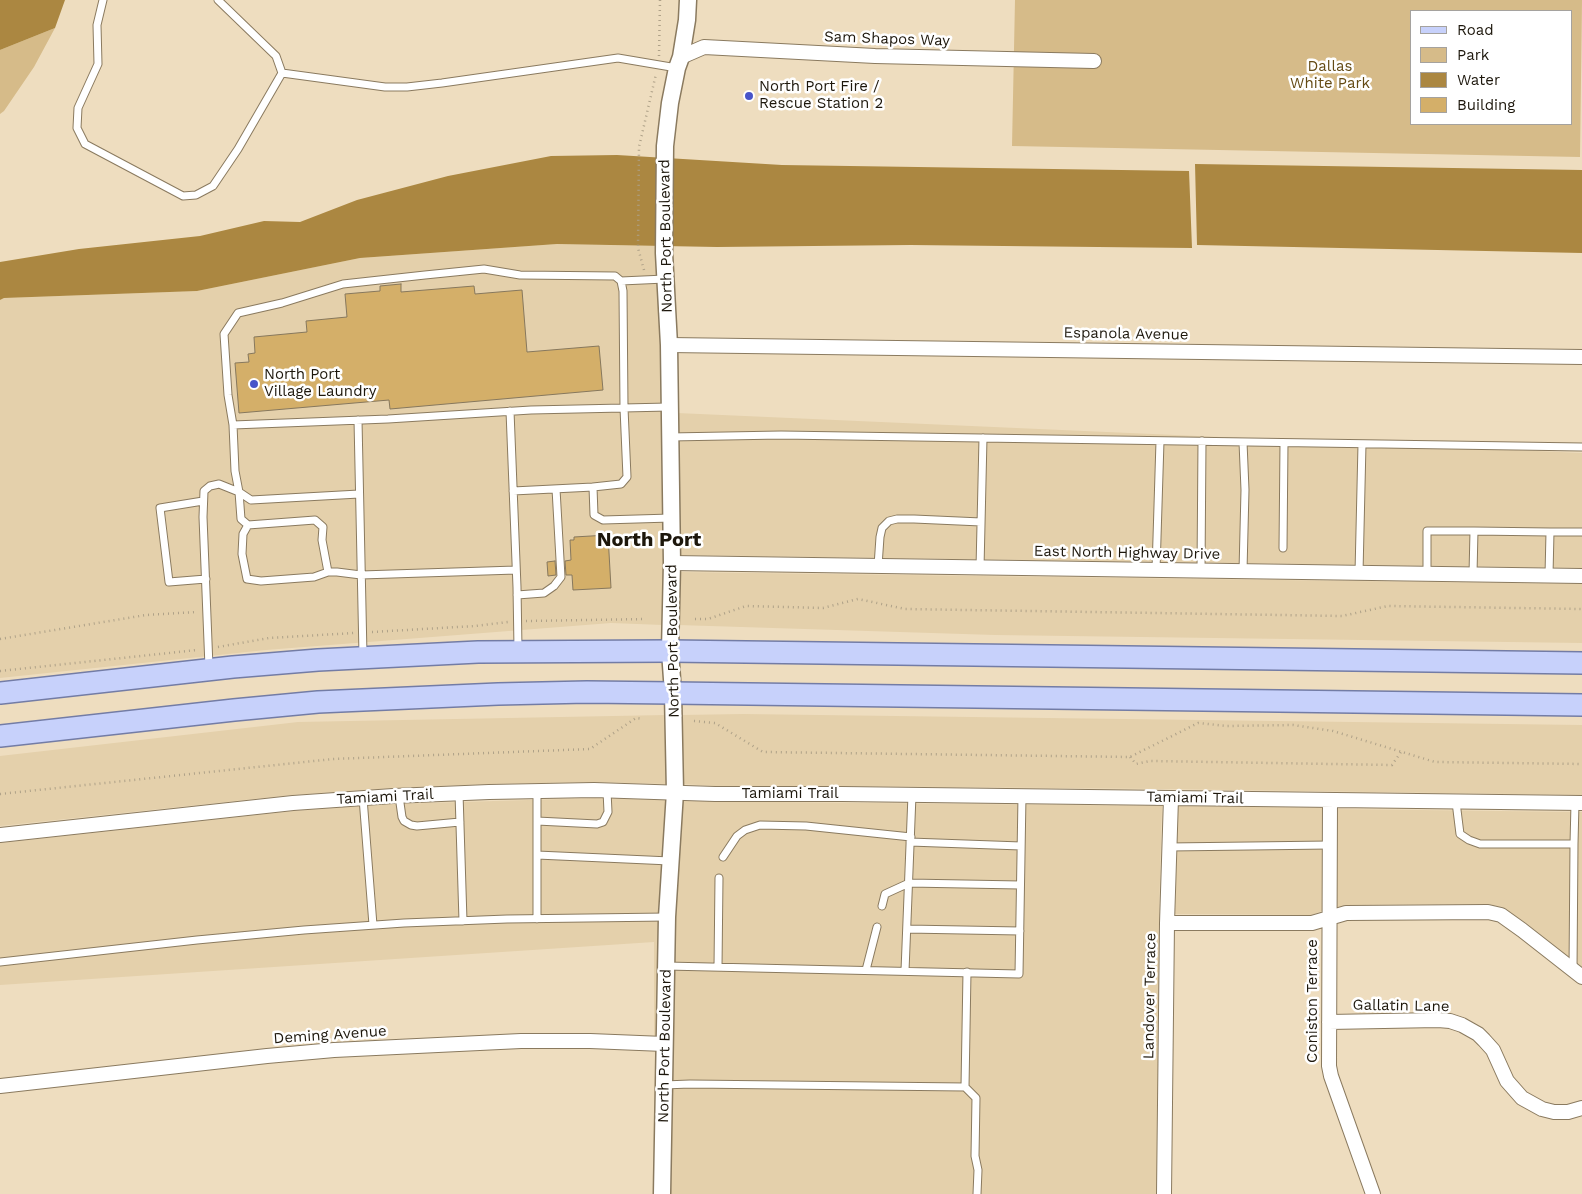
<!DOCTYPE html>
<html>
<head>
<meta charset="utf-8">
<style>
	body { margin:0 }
	#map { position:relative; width:1582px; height:1194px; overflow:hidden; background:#eeddbf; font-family:"Work Sans",sans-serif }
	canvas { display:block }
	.legend { position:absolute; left:1410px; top:10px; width:162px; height:115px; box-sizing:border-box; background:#fff; border:1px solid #a5a29e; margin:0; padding:6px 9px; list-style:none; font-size:15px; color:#1d170c }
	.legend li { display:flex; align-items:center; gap:10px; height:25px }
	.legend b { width:25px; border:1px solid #a5a29e }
</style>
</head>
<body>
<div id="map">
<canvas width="1582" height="1194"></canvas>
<ul class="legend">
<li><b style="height:6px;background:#c7d1fb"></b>Road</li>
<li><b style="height:14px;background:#d6bb89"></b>Park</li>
<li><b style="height:14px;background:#ab8741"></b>Water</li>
<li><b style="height:14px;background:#d4af69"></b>Building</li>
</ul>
</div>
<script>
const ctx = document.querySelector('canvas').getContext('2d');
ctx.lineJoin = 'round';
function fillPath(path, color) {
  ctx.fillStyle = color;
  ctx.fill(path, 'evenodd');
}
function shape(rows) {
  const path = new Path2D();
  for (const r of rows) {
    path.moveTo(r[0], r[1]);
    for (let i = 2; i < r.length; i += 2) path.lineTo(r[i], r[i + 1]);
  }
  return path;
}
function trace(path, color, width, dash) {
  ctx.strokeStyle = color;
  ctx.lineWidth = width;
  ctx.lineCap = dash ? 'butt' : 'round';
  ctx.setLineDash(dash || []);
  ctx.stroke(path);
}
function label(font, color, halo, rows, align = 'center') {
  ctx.font = font + ' "Work Sans",sans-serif';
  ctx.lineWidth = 5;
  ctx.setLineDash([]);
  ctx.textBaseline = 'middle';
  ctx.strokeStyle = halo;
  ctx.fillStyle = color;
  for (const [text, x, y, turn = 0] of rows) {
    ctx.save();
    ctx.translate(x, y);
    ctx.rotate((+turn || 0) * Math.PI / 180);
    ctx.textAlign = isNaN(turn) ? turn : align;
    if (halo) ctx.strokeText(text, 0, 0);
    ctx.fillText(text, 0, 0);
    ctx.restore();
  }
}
fillPath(shape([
	[557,244,655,246,661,344,664,563,663,625,611,623,266,650,0,678,0,300,4,298,197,291,360,258],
	[677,413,1582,453,1582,568,679,555],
	[679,572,1582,584,1582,643,995,635,678,625],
	[743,714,1582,725,1582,795,1164,789,842,786,715,786,682,784,681,715],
	[666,715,667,784,593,782,488,784,393,788,292,795,0,826,0,756,298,722],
	[595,798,667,800,657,1036,654,1036,654,942,0,985,0,843,294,811,394,804],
	[682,801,1162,806,1159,915,1157,1194,670,1194,675,918],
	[1178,806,1322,808,1322,911,1311,915,1175,914],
	[1337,809,1582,812,1582,967,1526,923,1502,907,1488,904,1345,905,1337,907]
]), '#e4d0ab');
fillPath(shape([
	[1015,0,1582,0,1580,157,1012,146],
	[1411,11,1571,11,1571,124,1411,124],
	[55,28,34,67,4,111,0,114,0,50]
]), '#d6bb89');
fillPath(shape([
	[0,0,65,0,55,28,0,50],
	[617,155,782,165,1189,171,1192,248,910,245,717,247,557,244,360,258,197,291,4,298,0,300,0,262,79,249,200,236,264,221,300,222,357,200,448,176,551,156],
	[1195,164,1582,170,1582,253,1197,245]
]), '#ab8741');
const building = shape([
	[401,284,401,292,474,286,475,294,522,290,527,352,599,346,603,390,390,409,389,400,239,413,235,363,249,362,248,354,255,353,254,337,307,332,306,321,347,317,345,294,380,291,380,286,401,284],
	[608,535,611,588,573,590,572,575,566,575,565,561,571,560,570,540,574,540,574,537,608,535],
	[555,561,556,575,548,576,547,562,555,561]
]);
fillPath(building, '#d4af69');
trace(building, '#87785d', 1);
const service = shape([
	[103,0,97,25,98,64,78,108,77,128,85,144,183,196,196,195,213,186,238,149,282,73,276,56,218,0],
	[282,73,385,87,407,87,442,83,618,58,677,68],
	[621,281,665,279],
	[510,411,517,587,518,649],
	[358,420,363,655],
	[233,425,228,395,224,334,238,313,282,303,343,284,425,275,484,269,520,275,615,276,621,281,623,291,624,408,627,477,621,484,593,487],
	[670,437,781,435,1582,447],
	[513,491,593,487,594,515,603,520,671,518],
	[239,492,251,500,359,494],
	[239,492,241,519,248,525],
	[203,501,160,508,169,582,206,579],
	[1283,548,1284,443],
	[878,566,880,537,882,528,889,521,897,519,914,519,981,522],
	[980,568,983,438],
	[1156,570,1160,441],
	[1201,571,1202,441],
	[1243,571,1245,490,1243,442],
	[328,572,322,540,323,527,315,520,248,525,243,534,242,554,247,579,261,581,314,577,328,572,337,572,361,575,516,570],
	[1359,573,1362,444],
	[1427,574,1427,531,1474,531],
	[1473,574,1474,531,1550,532],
	[1549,575,1550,532,1582,532],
	[517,595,544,593,554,586,561,577,556,489],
	[209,667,203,517,204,491,210,486,219,484,239,492,235,471,233,425,388,419,531,410,669,407],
	[537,791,537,919],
	[459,793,463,921],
	[399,796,402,817,404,821,411,825,417,826,460,822],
	[363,798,373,925],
	[1456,802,1460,834,1469,840,1480,844,1574,844,1573,970],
	[537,821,597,824,603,822,608,812,607,791],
	[910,842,1021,846],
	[1574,844,1575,803],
	[1169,847,1330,845],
	[537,855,670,861],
	[723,857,737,836,745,830,760,825,806,826,911,837],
	[882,906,885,894,909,883,1020,885],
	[907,929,1020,931],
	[0,962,197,940,304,930,404,923,507,919,667,917],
	[666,966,1019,974,1022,796],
	[718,967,719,878],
	[866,970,877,927],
	[905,971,912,795],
	[664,1085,690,1084,965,1087,967,972],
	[965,1087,976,1098,975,1156,978,1170,977,1194]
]);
const minor = shape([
	[681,57,704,47,875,56,1094,61],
	[669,345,1582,357],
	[672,563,1582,576],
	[1330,800,1329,1066,1331,1076,1373,1194],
	[0,835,293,803,393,796,489,792,594,790,715,794,842,794,1582,803],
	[1167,923,1312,923,1346,913,1488,912,1501,915,1522,930,1582,977],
	[1329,1022,1438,1020,1450,1021,1462,1025,1478,1034,1484,1040,1493,1050,1507,1081,1522,1098,1542,1109,1554,1112,1568,1112,1582,1108],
	[0,1086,267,1056,334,1050,521,1041,590,1041,664,1044],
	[1164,1194,1167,923,1171,798]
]);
const tertiary = shape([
	[662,1194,667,917,675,792,673,693,670,651,672,563,669,345,664,253,665,146,670,103,677,68,681,57,687,20,688,0]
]);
const primary = shape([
	[0,693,233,667,318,660,478,652,670,651,1582,663],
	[0,736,234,710,318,702,498,694,587,692,673,693,1582,705]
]);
trace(service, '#8a7a5f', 9);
trace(minor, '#8a7a5f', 16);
trace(tertiary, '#8a7a5f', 19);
trace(primary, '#737ca5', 24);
trace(shape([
	[659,56,660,0],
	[644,270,638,248,639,147,656,74],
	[695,619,708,619,746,606,823,608,858,599,905,609,1342,616,1388,606,1582,609],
	[526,621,645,619],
	[372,632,475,626,508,622],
	[0,639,146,615,196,612],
	[218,647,269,638,354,633],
	[0,671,197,650],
	[694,721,715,723,763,752,1130,757,1198,723,1227,726,1293,725,1333,731,1435,762,1582,764],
	[1130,757,1136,764,1150,761,1392,765,1401,752],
	[0,794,333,759,590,749,636,718,643,719]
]), '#aea188', 2.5, [1, 4]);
trace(service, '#fff', 7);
trace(minor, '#fff', 14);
trace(tertiary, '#fff', 16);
trace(primary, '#c7d1fb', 21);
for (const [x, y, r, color] of [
	[749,96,5,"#4854c9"],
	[254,384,5,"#4854c9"]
]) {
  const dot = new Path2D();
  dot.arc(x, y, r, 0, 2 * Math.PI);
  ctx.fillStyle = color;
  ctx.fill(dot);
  trace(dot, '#fff', 2);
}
label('15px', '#1d170c', '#fff', [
	["Sam Shapos Way",887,39,2],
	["North Port Boulevard",666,236,-91],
	["Espanola Avenue",1126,334,1],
	["East North Highway Drive",1127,553,1],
	["North Port Boulevard",673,641,-91],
	["Tamiami Trail",790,794],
	["Tamiami Trail",385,797,-3],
	["Tamiami Trail",1195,798,1],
	["Landover Terrace",1150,996,-89],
	["Coniston Terrace",1313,1001,-90],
	["Gallatin Lane",1401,1006,1],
	["Deming Avenue",330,1035,-4],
	["North Port Boulevard",665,1046,-89]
]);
label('15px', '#644a14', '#fff', [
	["Dallas",1330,67],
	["White Park",1330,84]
]);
label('15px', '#1d170c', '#fff', [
	["North Port Fire /",759,87],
	["Rescue Station 2",759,104],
	["North Port",264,375],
	["Village Laundry",264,392]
], 'left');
label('bold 20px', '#1d170c', '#fff', [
	["North Port",649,540]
]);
</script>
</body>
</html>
